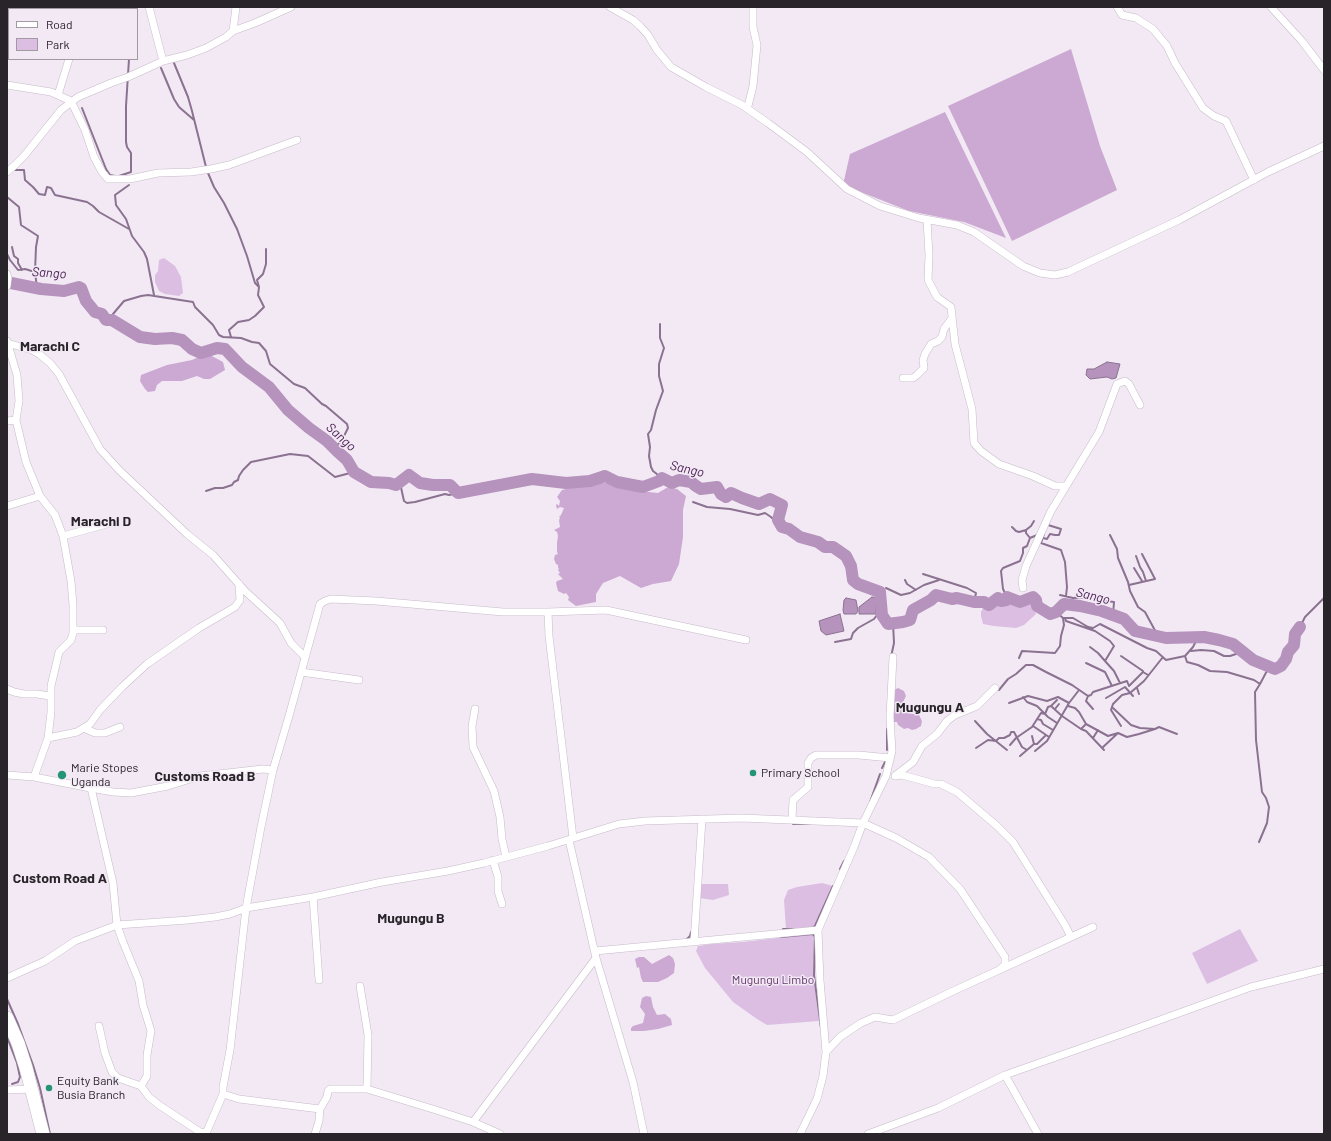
<!DOCTYPE html>
<html>
<head>
<meta charset="utf-8">
<style>
	body { margin:0 }
	#map { position:relative; width:1331px; height:1141px; overflow:hidden; background:#f3e9f5; font-family:Barlow,sans-serif }
	canvas { display:block }
	.frame { position:absolute; inset:0; border:8px solid #282429; pointer-events:none }
	.legend { position:absolute; left:8px; top:8px; width:130px; height:52px; box-sizing:border-box; background:#f3e9f5; border:1px solid #a29aa3; margin:0; padding:5px 7px; list-style:none; font-size:12px; color:#282429 }
	.legend li { display:flex; align-items:center; gap:8px; height:20px }
	.legend b { width:20px; border:1px solid #a29aa3 }
</style>
</head>
<body>
<div id="map">
<canvas width="1331" height="1141"></canvas>
<div class="frame"></div>
<ul class="legend">
<li><b style="height:5px;background:#fff"></b>Road</li>
<li><b style="height:11px;background:#dbbee2"></b>Park</li>
</ul>
</div>
<script>
const ctx = document.querySelector('canvas').getContext('2d');
ctx.lineJoin = 'round';
function fillPath(path, color) {
  ctx.fillStyle = color;
  ctx.fill(path, 'evenodd');
}
function shape(rows) {
  const path = new Path2D();
  for (const r of rows) {
    path.moveTo(r[0], r[1]);
    for (let i = 2; i < r.length; i += 2) path.lineTo(r[i], r[i + 1]);
  }
  return path;
}
function trace(path, color, width, dash) {
  ctx.strokeStyle = color;
  ctx.lineWidth = width;
  ctx.lineCap = dash ? 'butt' : 'round';
  ctx.setLineDash(dash || []);
  ctx.stroke(path);
}
function label(font, color, halo, rows, align = 'center') {
  ctx.font = font + ' Barlow,sans-serif';
  ctx.lineWidth = 3;
  ctx.setLineDash([]);
  ctx.textBaseline = 'middle';
  ctx.strokeStyle = halo;
  ctx.fillStyle = color;
  for (const [text, x, y, turn = 0] of rows) {
    ctx.save();
    ctx.translate(x, y);
    ctx.rotate((+turn || 0) * Math.PI / 180);
    ctx.textAlign = isNaN(turn) ? turn : align;
    if (halo) ctx.strokeText(text, 0, 0);
    ctx.fillText(text, 0, 0);
    ctx.restore();
  }
}
fillPath(shape([
	[164,258,175,266,181,277,183,293,179,296,165,294,159,291,155,282,155,275,158,271,159,260],
	[996,603,1033,604,1036,614,1024,625,1016,628,994,626,983,624,981,616,981,612,983,608,988,608],
	[822,883,833,886,815,926,812,928,786,929,784,900,788,890,797,887],
	[700,884,728,884,729,895,713,900,699,898],
	[1240,929,1258,961,1207,984,1192,953],
	[813,934,815,937,813,975,819,1021,767,1025,757,1019,733,1002,705,968,696,951,698,946,712,944,743,942]
]), '#dbbee2');
fillPath(shape([
	[1071,49,1100,146,1117,190,1012,241,948,106],
	[945,112,1006,238,964,222,909,211,843,185,850,154],
	[203,355,210,355,223,362,225,370,210,379,204,379,197,376,182,381,162,381,157,385,155,391,148,392,145,389,140,381,141,375,167,365,192,360],
	[599,483,612,483,640,491,658,493,668,487,677,489,686,496,683,510,683,537,679,564,671,581,653,584,641,588,620,576,603,583,596,594,596,602,576,606,568,600,569,597,566,593,564,594,558,591,556,583,557,581,563,579,558,574,560,573,558,570,559,568,558,568,558,565,556,564,554,559,555,555,558,554,557,552,557,543,558,536,557,532,554,530,560,527,559,520,560,518,559,517,561,515,564,508,560,507,557,509,556,505,557,504,559,506,560,501,557,497,562,490,570,488,568,485,568,484,589,485],
	[898,688,904,691,906,696,902,704,903,712,919,715,922,721,921,726,916,729,912,730,908,728,904,729,898,725,897,722,893,722,894,690],
	[669,955,673,958,675,964,674,973,667,978,658,982,643,982,641,978,639,967,637,968,635,959,639,957,644,957,652,964],
	[646,996,651,997,653,1007,657,1015,665,1014,671,1019,672,1025,658,1029,644,1031,631,1031,631,1028,633,1026,643,1023,645,1014,640,1007,642,998]
]), '#cba9d2');
const water = shape([
	[1107,362,1120,364,1116,378,1112,379,1107,377,1090,379,1086,375,1087,369,1094,369,1107,362],
	[872,597,876,598,876,614,859,614,859,607,872,597],
	[846,598,856,600,858,611,856,614,844,614,843,610,844,600,846,598],
	[840,614,844,631,826,635,821,631,819,621,840,614]
]);
fillPath(water, '#b593bc');
trace(water, '#8b7290', 1);
trace(shape([
	[174,63,188,97,192,111,206,167],
	[161,68,174,99,179,107,194,120],
	[82,108,106,169,110,175,115,176],
	[15,170,24,170,25,180,33,187,39,194,45,195,47,187,51,188,55,195,87,202,93,206,99,212,129,229],
	[208,173,214,187,224,203,237,229,247,256,255,283,259,287],
	[119,176,131,172,131,153,127,147,126,142,126,106,129,59],
	[129,185,115,195,116,205,126,219,132,236,144,252,147,259,154,295],
	[7,197,19,207,21,225,38,236,36,247,35,272],
	[12,247,14,256,18,259,18,263,22,270],
	[7,254,10,260,18,270,25,269,35,272,37,288],
	[112,320,113,314,124,301,141,296,148,295,193,302,195,307,213,325,219,335,223,337,241,338,252,342,259,343,266,351,270,364,294,384,305,388,322,404,326,406,347,424,348,428,342,440,334,449],
	[660,324,660,338,664,348,659,364,659,376,663,391,656,410,651,430,648,434,650,447,649,456,651,467,653,471,662,478],
	[231,337,229,330,238,322,249,320,255,316,264,307,258,295,259,287,257,280,263,274,266,264,266,249],
	[400,483,404,501,407,503,415,502,445,494,449,495,458,493],
	[206,491,215,488,223,488,232,485,234,482,238,480,239,476,243,470,251,462,290,454,308,456,335,477,354,472],
	[693,502,707,507,730,509,758,515,765,513,771,517,775,521,779,522],
	[1012,527,1016,531,1019,532,1026,530,1031,526,1034,521],
	[1026,530,1026,533,1030,538],
	[1044,534,1041,543,1061,550,1065,562,1067,587,1066,596],
	[1110,535,1117,549,1118,558,1128,582,1130,591,1138,607,1145,612,1158,636],
	[1043,538,1047,539,1050,534,1055,535,1059,535,1061,529,1048,525],
	[1136,556,1140,567,1143,572,1146,581],
	[1134,568,1142,581],
	[923,574,967,588,976,593,974,602],
	[905,580,907,584,916,590],
	[1129,585,1155,579,1142,554],
	[886,588,901,595,910,593,924,585,939,580],
	[1060,595,1073,598,1095,597,1098,600,1097,609],
	[1007,597,1003,589,1001,571,1003,568,1020,561,1023,553,1023,548,1027,546,1030,538,1037,535],
	[1098,600,1114,602,1113,615],
	[1056,612,1063,618,1073,618,1088,627,1093,628,1100,624,1147,648,1156,651,1166,660,1185,656,1193,647,1198,637],
	[1065,618,1066,621,1095,631,1110,641,1114,646,1105,661,1114,671,1120,683],
	[1300,627,1305,617,1324,598],
	[835,642,851,639,853,633,858,628,874,619,877,615,881,603],
	[1090,647,1098,653,1105,661],
	[1191,651,1201,650,1214,651,1224,656,1230,656,1236,654,1244,653],
	[1121,656,1143,671],
	[1185,656,1187,662,1198,665,1210,671,1227,672,1254,680,1260,684,1269,667],
	[891,657,894,643,893,623],
	[1019,658,1022,651,1055,653,1060,646,1061,636,1064,625,1063,618],
	[1086,663,1105,672,1112,686],
	[1137,688,1139,694],
	[999,690,1008,679,1016,674,1026,665,1033,665,1046,672,1072,685,1088,696,1091,695,1093,692,1127,681,1129,686,1143,672,1148,675],
	[1088,696,1086,701,1093,709],
	[1023,697,1027,702,1037,706,1044,713],
	[1106,698,1125,687,1133,696],
	[1057,700,1051,706,1048,707,1045,714,1048,717,1057,723],
	[1009,703,1028,696,1047,701,1058,697,1069,703],
	[1051,706,1062,716,1081,729],
	[1068,706,1075,708,1079,712,1086,724,1108,736,1118,733,1127,737,1139,734,1155,729],
	[1113,708,1131,725,1140,728,1155,729,1159,727,1177,734],
	[1055,709,1059,704],
	[1037,719,1041,720,1043,724,1053,730],
	[975,721,987,734,1007,750],
	[1086,724,1081,729,1086,731,1104,750],
	[1033,726,1049,737],
	[1121,726,1111,710,1113,704,1122,695,1130,693,1144,681,1163,657],
	[1032,736,1034,744],
	[1093,738,1098,730],
	[1010,745,1016,738,1032,727,1041,713,1045,714],
	[976,748,988,740,996,741,999,738,1004,738,1010,735,1011,732,1014,732,1022,747,1027,750],
	[1102,748,1118,733],
	[887,750,887,729],
	[1035,751,1047,741,1069,703,1079,690],
	[1020,756,1034,744,1037,744,1046,735],
	[882,768,886,760],
	[870,802,880,774],
	[793,824,811,824],
	[1259,842,1267,823,1269,807,1266,798,1262,792,1256,740,1255,692,1260,684],
	[840,869,844,861],
	[812,928,815,926,833,886],
	[783,929,793,929],
	[781,937,813,934,815,937,814,975,821,1028],
	[686,940,690,936,691,932],
	[7,999,18,1024,33,1065,40,1088,50,1134],
	[7,1037,17,1063,20,1077,18,1082,12,1084]
]), '#8b7290', 2);
trace(shape([
	[11,283,41,289,64,291,79,287,81,288,86,301,95,312,102,314,106,320,112,320,140,337,155,339,172,338,182,340,192,349,201,353,217,348,225,349,242,367,269,387,288,410,309,428,327,441,337,451,347,460,354,472,371,482,389,483,396,485,409,475,420,483,433,485,450,485,458,493,532,479,566,483,590,481,605,476,617,482,643,487,659,481,662,478,672,483,679,480,691,482,696,486,701,489,717,487,721,494,726,497,731,493,742,498,759,504,770,499,782,505,778,520,782,527,789,529,800,537,818,542,825,547,833,547,846,556,851,566,853,580,858,584,880,592,882,615,888,624,903,622,910,620,913,610,931,600,936,595,952,599,957,598,974,602,984,602,989,605,998,598,1001,601,1006,600,1007,597,1020,602,1033,597,1036,600,1037,606,1050,614,1056,612,1064,604,1080,606,1102,611,1124,619,1135,631,1166,638,1204,637,1219,640,1233,644,1253,660,1275,669,1281,666,1286,659,1288,652,1294,645,1295,634,1300,627]
]), '#b593bc', 12);
const street = shape([
	[56,7,57,9],
	[149,7,163,61],
	[610,7,633,20,640,26,648,35,657,50,671,67,706,87,742,105,768,123,807,152,847,189,880,206,919,218,957,225,974,232,1023,266,1040,273,1055,275,1068,272,1179,220,1268,172,1324,146],
	[1117,7,1122,15,1136,18,1153,29,1167,46,1175,63,1203,108,1214,116,1226,121,1254,180],
	[1271,7,1301,40,1324,70],
	[233,31,236,7],
	[7,85,51,92,71,101,85,130,94,157,102,172,108,179,130,179,158,173,191,172,211,169,229,165,297,140],
	[58,95,69,59],
	[748,106,753,86,757,45,753,27,753,7],
	[7,172,15,165,24,156,61,110,78,97,111,83,128,77,163,61,187,55,206,48,226,37,233,31,255,23,291,7],
	[927,220,929,255,928,280,937,297,951,307,955,344,972,409,974,443,981,451,999,464,1033,476,1055,486,1065,486],
	[7,274,8,278,7,286],
	[7,341,17,375,19,401,16,420,26,462,40,496,55,515,63,536,71,581,73,605,73,633,71,640,59,652,51,686,51,712,48,738,34,777],
	[7,343,32,350,39,354,50,363,59,374,100,449,119,470,187,534,213,555,245,591,280,623,291,643,305,657],
	[903,378,913,378,917,375,924,368,923,360,925,354,931,344,938,341,942,337,944,329,952,318],
	[7,421,16,420],
	[7,506,40,496],
	[63,536,114,522],
	[1023,588,1022,580,1026,566,1051,511,1099,432,1117,384,1125,381,1129,384,1140,405],
	[548,612,549,636,573,838],
	[73,630,103,630],
	[301,672,359,680],
	[7,689,14,692,24,694,37,694,50,696],
	[475,709,472,726,473,747,494,791,500,817,502,839,506,857],
	[84,728,95,733,105,733,120,727],
	[48,738,77,732,90,724,100,710,122,687,147,664,199,628,235,607,240,600,239,584],
	[7,775,34,777,91,788],
	[896,775,913,762,922,746,937,734,947,721,955,715,977,706,995,688],
	[895,776,902,775,935,784,941,784,957,792,997,826,1013,842,1065,925,1071,937],
	[792,820,793,800,808,787,808,763,811,758,816,755,859,755,890,758],
	[569,840,596,958,633,1082,644,1134],
	[493,860,498,877,498,891,502,904],
	[313,897,319,980],
	[694,942,702,819],
	[595,951,818,930,854,847,863,823,886,776,892,751,890,717,893,657],
	[7,978,45,961,75,941,117,925,188,920,215,917,230,914,246,908,313,897,382,882,448,871,484,863,548,846,619,824,645,821,741,818,863,823,896,838,929,857,960,889,1005,957,1005,965,1000,969],
	[360,986,368,1035,367,1089],
	[99,1026,105,1053,112,1072,118,1078,141,1086],
	[826,1052,840,1037,861,1023,875,1017,893,1020,951,992,1093,927],
	[1005,1075,1038,1134],
	[7,1090,32,1089],
	[223,1094,207,1131,204,1133,200,1132,159,1105,149,1097,141,1086,147,1076,147,1055,151,1031,143,1005,139,981,123,942,117,925,113,883,91,788,113,792,131,793,168,786,200,776,263,769,273,770],
	[320,1109,327,1097,328,1091,330,1089,367,1089,436,1110,473,1122,500,1134],
	[473,1122,596,958],
	[315,1134,319,1121,320,1109,239,1099,223,1094,223,1087,230,1050,246,908,261,827,273,770,289,716,320,604,325,601,331,599,376,601,503,612,548,612,606,610,746,640],
	[800,1134,817,1099,823,1076,826,1052,820,980,818,930],
	[868,1134,938,1108,1005,1075,1124,1033,1251,987,1324,969]
]);
const highway = shape([
	[7,1018,18,1043,26,1068,43,1134]
]);
trace(street, '#c5bbc7', 8);
trace(highway, '#c5bbc7', 14);
trace(street, '#fff', 7);
trace(highway, '#fff', 13);
for (const [x, y, r, color] of [
	[753,773,4,"#249476"],
	[62,775,5,"#249476"],
	[49,1088,4,"#249476"]
]) {
  const dot = new Path2D();
  dot.arc(x, y, r, 0, 2 * Math.PI);
  ctx.fillStyle = color;
  ctx.fill(dot);
  trace(dot, '#f3e9f5', 1.5);
}
label('12px', '#282429', '#f3e9f5', [
	["Marie Stopes",71,768],
	["Uganda",71,782],
	["Primary School",761,773],
	["Equity Bank",57,1081],
	["Busia Branch",57,1095]
], 'left');
label('12px', '#62366b', '#f3e9f5', [
	["Mugungu Limbo",773,980]
]);
label('italic 13px', '#4c2255', '#f3e9f5', [
	["Sango",49,273,4],
	["Sango",341,437,42],
	["Sango",687,469,13],
	["Sango",1093,596,14]
]);
label('bold 14px', '#282429', '#f3e9f5', [
	["Marachi C",50,346],
	["Marachi D",101,521],
	["Mugungu A",930,707],
	["Customs Road B",205,776],
	["Custom Road A",60,878],
	["Mugungu B",411,918]
]);
</script>
</body>
</html>
